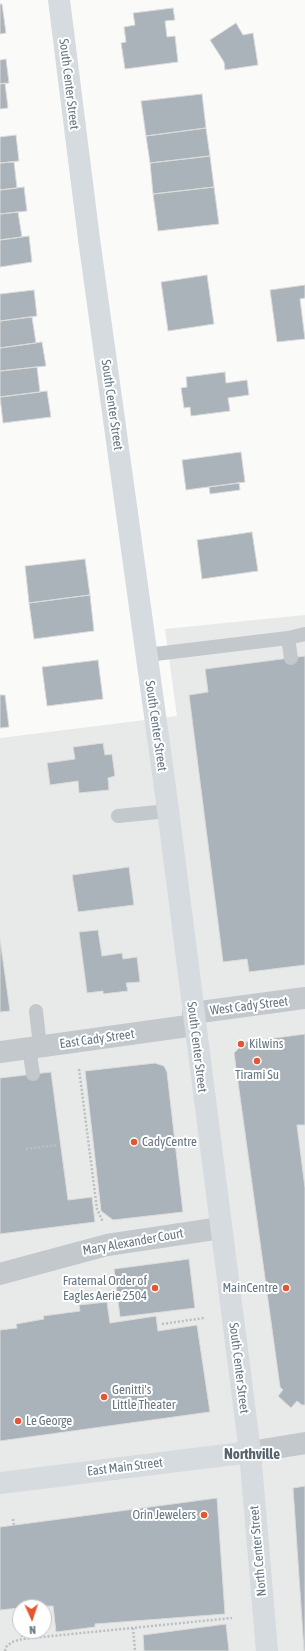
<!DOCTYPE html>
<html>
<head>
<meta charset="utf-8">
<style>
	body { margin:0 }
	#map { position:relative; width:305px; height:1651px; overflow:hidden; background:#fafaf8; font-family:"Asap Condensed",sans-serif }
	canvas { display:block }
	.north { position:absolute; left:12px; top:1599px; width:40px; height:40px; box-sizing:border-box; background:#fff; border:1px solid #c1c8cd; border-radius:50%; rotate:177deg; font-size:11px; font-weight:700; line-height:16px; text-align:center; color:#657683 }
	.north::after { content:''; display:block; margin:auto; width:14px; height:18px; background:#e4572e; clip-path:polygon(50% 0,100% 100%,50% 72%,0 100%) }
</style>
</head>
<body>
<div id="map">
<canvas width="305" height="1651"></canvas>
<div class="north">N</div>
</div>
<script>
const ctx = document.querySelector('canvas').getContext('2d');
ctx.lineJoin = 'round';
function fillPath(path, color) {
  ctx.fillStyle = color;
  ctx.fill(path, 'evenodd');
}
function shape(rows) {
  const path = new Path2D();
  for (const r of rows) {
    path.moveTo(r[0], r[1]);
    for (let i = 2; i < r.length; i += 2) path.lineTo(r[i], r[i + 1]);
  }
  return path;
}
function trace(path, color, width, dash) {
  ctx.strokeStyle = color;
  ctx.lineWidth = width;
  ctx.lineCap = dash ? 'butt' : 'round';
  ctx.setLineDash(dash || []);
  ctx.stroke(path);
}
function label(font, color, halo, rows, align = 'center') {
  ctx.font = font + ' "Asap Condensed",sans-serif';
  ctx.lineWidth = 4;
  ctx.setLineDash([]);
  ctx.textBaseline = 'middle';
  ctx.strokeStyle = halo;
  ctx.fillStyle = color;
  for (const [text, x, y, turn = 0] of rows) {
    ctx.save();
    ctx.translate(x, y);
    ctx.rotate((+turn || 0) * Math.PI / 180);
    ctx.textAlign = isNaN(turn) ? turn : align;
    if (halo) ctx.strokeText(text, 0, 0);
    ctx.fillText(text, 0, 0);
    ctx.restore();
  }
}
fillPath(shape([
	[305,615,305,1651,0,1651,0,738,177,716,165,629],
	[155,1063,164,1066,167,1072,183,1211,101,1211,85,1071],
	[20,1607,44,1607,44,1631,20,1631]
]), '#e8e9e9');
const building = shape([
	[0,4,2,4,6,33,0,34,0,4],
	[173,8,175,20,165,21,167,37,175,36,178,62,125,69,121,43,126,42,124,27,135,25,133,13,173,8],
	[236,23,243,35,253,33,258,65,225,70,224,62,210,40,236,23],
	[6,59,9,83,0,84,0,60,6,59],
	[5,83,8,108,0,109,0,84,5,83],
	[202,94,206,128,146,136,141,101,202,94],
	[206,128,210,156,150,163,146,136,206,128],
	[16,135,19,161,0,163,0,137,16,135],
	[210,156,214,187,153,194,150,163,210,156],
	[14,162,17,188,0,190,0,163,14,162],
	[24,187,27,211,0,214,0,190,24,187],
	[214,187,219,224,158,231,153,194,214,187],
	[18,212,22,237,0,240,0,214,18,212],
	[29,236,32,262,0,267,0,240,29,236],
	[207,275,214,324,168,331,161,282,207,275],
	[305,285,305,298,300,299,305,339,277,342,270,290,305,285],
	[34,290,37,316,0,321,0,294,34,290],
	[32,317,36,343,0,348,0,321,32,317],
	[42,342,46,366,0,371,0,348,42,342],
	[37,367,40,392,0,397,0,371,37,367],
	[225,372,226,383,247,380,249,395,228,398,230,411,191,416,190,407,184,408,181,388,187,387,186,377,225,372],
	[47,391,51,417,3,423,0,397,47,391],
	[241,452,245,482,186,490,182,460,241,452],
	[239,483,240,490,210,494,209,487,239,483],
	[252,532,258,571,202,579,197,540,252,532],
	[85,559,90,595,29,603,25,566,85,559],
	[90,595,94,631,34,639,29,603,90,595],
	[305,656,305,965,249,972,247,959,223,962,189,695,208,692,205,669,305,656],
	[98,660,103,699,47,706,42,667,98,660],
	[0,695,5,695,9,727,0,728,0,695],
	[103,743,105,755,112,754,115,776,108,778,109,790,79,793,78,781,50,785,47,763,75,759,73,747,103,743],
	[129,867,134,905,78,912,72,875,129,867],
	[98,930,102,956,122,953,123,959,137,957,140,982,126,983,128,991,103,994,103,991,87,993,79,932,98,930],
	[0,939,10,1011,0,1012,0,939],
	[305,1034,305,1125,297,1125,305,1188,305,1405,302,1405,297,1401,291,1408,278,1396,283,1390,280,1387,234,1053,245,1042,305,1034],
	[155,1063,164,1066,167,1072,183,1212,113,1220,101,1211,85,1071,155,1063],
	[51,1072,68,1200,92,1197,95,1222,0,1234,0,1078,51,1072],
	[189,1259,195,1308,120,1317,114,1269,189,1259],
	[107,1302,110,1323,156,1316,158,1331,197,1325,210,1412,0,1441,0,1330,17,1328,16,1324,44,1319,43,1316,80,1311,79,1305,107,1302],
	[305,1486,305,1651,304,1651,293,1488,305,1486],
	[217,1498,225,1614,95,1624,95,1627,56,1632,53,1606,20,1607,20,1608,0,1610,0,1527,217,1498],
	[226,1624,229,1651,144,1651,143,1635,226,1624]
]);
fillPath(building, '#aab3b9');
trace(building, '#dcdcda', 1);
trace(shape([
	[79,1069,97,1209,103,1222],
	[26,1149,58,1145],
	[162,1324,204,1318],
	[13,1519,14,1526],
	[133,1628,135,1651],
	[22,1631,22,1639],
	[5,1651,6,1647,12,1642,22,1639,232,1618]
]), '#bbbfc2', 2.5, [2, 2]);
trace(shape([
	[288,638,291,658],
	[147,655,288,638,305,634],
	[118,816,168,811],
	[36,1011,40,1046],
	[29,1048,33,1074]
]), '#c3c8cc', 14);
trace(shape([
	[193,1013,305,998],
	[0,1052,195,1025],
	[0,1274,107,1245,221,1228],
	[250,1452,305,1443]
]), '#c3c8cc', 22);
trace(shape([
	[59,0,89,239,167,802,250,1452,267,1651],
	[0,1483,250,1452]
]), '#d6dbdf', 22);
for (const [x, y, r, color] of [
	[241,1044,4,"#e4572e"],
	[257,1061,4,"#e4572e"],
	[134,1142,4,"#e4572e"],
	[155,1288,4,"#e4572e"],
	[286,1288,4,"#e4572e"],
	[104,1397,4,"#e4572e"],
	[18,1421,4,"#e4572e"],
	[204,1515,4,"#e4572e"]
]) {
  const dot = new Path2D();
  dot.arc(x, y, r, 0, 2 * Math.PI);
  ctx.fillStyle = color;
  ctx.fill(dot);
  trace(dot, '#fff', 1.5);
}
label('13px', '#657683', '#fff', [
	["South Center Street",69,84,83],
	["South Center Street",112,405,82],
	["South Center Street",156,726,82],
	["West Cady Street",249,1006,-7],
	["East Cady Street",97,1039,-8],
	["South Center Street",197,1047,83],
	["Mary Alexander Court",133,1242,-10],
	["South Center Street",239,1368,83],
	["East Main Street",125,1467,-7],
	["North Center Street",258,1551,-95]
]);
label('13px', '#657683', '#fff', [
	["Kilwins",249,1044],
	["Tirami Su",257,1075,"center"],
	["CadyCentre",142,1142],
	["Fraternal Order of",147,1281,"right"],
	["Eagles Aerie 2504",147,1296,"right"],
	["MainCentre",278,1288,"right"],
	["Genitti's",112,1390],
	["Little Theater",112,1405],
	["Le George",26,1421],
	["Orin Jewelers",196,1515,"right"]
], 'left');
label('bold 15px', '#57646e', '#fff', [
	["Northville",252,1454]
]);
</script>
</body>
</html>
